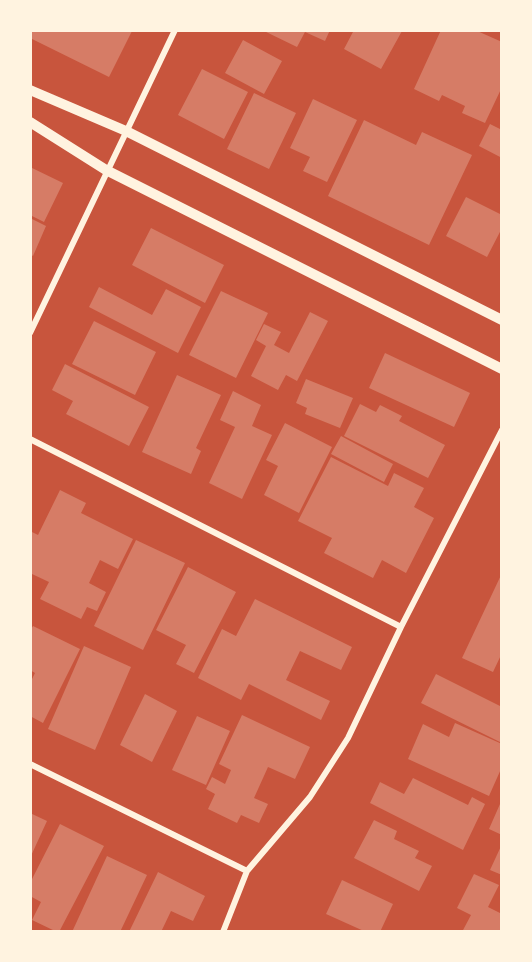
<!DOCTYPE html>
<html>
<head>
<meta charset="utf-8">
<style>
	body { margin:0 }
	#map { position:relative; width:532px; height:962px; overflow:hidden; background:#c8553d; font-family:Signika,sans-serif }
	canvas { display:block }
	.frame { position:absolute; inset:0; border:32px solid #fff3e0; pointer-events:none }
</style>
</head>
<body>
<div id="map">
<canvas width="532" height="962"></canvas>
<div class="frame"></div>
</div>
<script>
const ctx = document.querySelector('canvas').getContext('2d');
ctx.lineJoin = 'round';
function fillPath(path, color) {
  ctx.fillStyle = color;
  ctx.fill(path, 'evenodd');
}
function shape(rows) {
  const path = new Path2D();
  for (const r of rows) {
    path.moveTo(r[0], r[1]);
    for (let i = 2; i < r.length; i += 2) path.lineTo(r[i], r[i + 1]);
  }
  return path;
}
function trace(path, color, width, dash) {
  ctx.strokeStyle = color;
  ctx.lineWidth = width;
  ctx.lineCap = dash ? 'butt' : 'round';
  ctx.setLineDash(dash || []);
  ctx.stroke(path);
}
fillPath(shape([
	[30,30,130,30,132,31,109,77,30,38],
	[262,30,330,30,325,41,305,32,297,47],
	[354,30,401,30,402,31,381,69,344,49],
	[441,30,475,30,502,42,502,87,485,123,462,113,465,106,442,95,439,101,414,89],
	[243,40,282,61,264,94,225,73],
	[202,69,248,92,224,139,178,115],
	[254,93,296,113,269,169,227,149],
	[313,99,357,120,327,182,303,171,310,157,290,148],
	[364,120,416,145,422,132,472,155,429,245,328,196],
	[490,124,502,130,502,158,479,146],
	[30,167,63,183,44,222,30,215],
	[466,197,502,215,502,228,487,257,446,236],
	[30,218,46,226,33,256,30,254],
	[151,228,224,265,205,303,132,265],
	[99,287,152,315,166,289,201,307,178,353,89,307],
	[221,291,268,313,236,378,189,355],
	[310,312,328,321,297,381,286,375,278,390,251,376,266,346,256,340,264,324,281,332,274,345,289,353],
	[94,321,156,352,135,395,72,364],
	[385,353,470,393,454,427,369,388],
	[65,364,149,407,129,446,66,414,73,401,52,390],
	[177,375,221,395,196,448,201,451,191,474,142,452],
	[306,379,353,398,340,428,305,414,307,408,296,403],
	[233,391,261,405,252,426,272,435,242,499,209,483,235,427,220,420],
	[360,404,376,412,380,405,402,416,399,421,445,445,428,478,344,436],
	[285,423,332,447,299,513,264,495,278,466,266,460],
	[341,436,393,464,384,482,331,454],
	[331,457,388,486,394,473,424,488,414,507,434,518,406,573,382,560,373,578,324,553,332,538,298,521],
	[60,490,86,503,81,513,133,539,118,569,100,560,89,583,106,592,97,611,87,607,81,619,40,599,49,582,32,574,30,577,30,531,38,535],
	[136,540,185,563,143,650,94,626],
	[188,567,236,592,194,673,176,664,186,645,156,630],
	[502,573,502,653,493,672,462,658],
	[255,599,352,647,341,670,300,651,286,680,330,701,321,720,249,684,241,700,198,678,222,629,236,636],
	[33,626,80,649,43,723,30,716,30,683,35,673,30,670,30,631],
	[84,646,131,667,95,750,48,729],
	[436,674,502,707,502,743,421,703],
	[145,694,177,711,152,762,120,745],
	[242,715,310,747,295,779,268,767,254,798,268,804,259,823,241,815,237,823,208,809,215,794,206,789,212,777,225,784,231,770,219,764],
	[197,716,230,731,206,785,172,770],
	[455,723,502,744,501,769,489,796,408,759,423,724,449,737],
	[413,778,468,805,472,797,485,804,463,850,370,803,380,782,404,794],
	[500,804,502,805,502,835,489,829],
	[30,813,47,821,30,858],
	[374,820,397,831,394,839,419,851,415,858,432,866,419,891,354,858],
	[60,824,104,846,59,932,57,932,32,920,41,902,30,896,30,883],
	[502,844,502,875,490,870],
	[107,856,147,875,120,932,72,932],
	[158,872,205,896,193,921,171,911,161,932,129,932],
	[474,874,499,885,488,907,502,914,502,932,462,932,471,915,457,908],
	[342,880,393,904,380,932,366,932,326,914]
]), '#d67c66');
trace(shape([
	[30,333,175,30],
	[30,439,401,627],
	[30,764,247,871],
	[223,932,247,871,310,797,348,738,401,627,502,430]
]), '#fff3e0', 6);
trace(shape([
	[30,90,126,131,502,320],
	[30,122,106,170,502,369]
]), '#fff3e0', 10);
</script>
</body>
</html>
